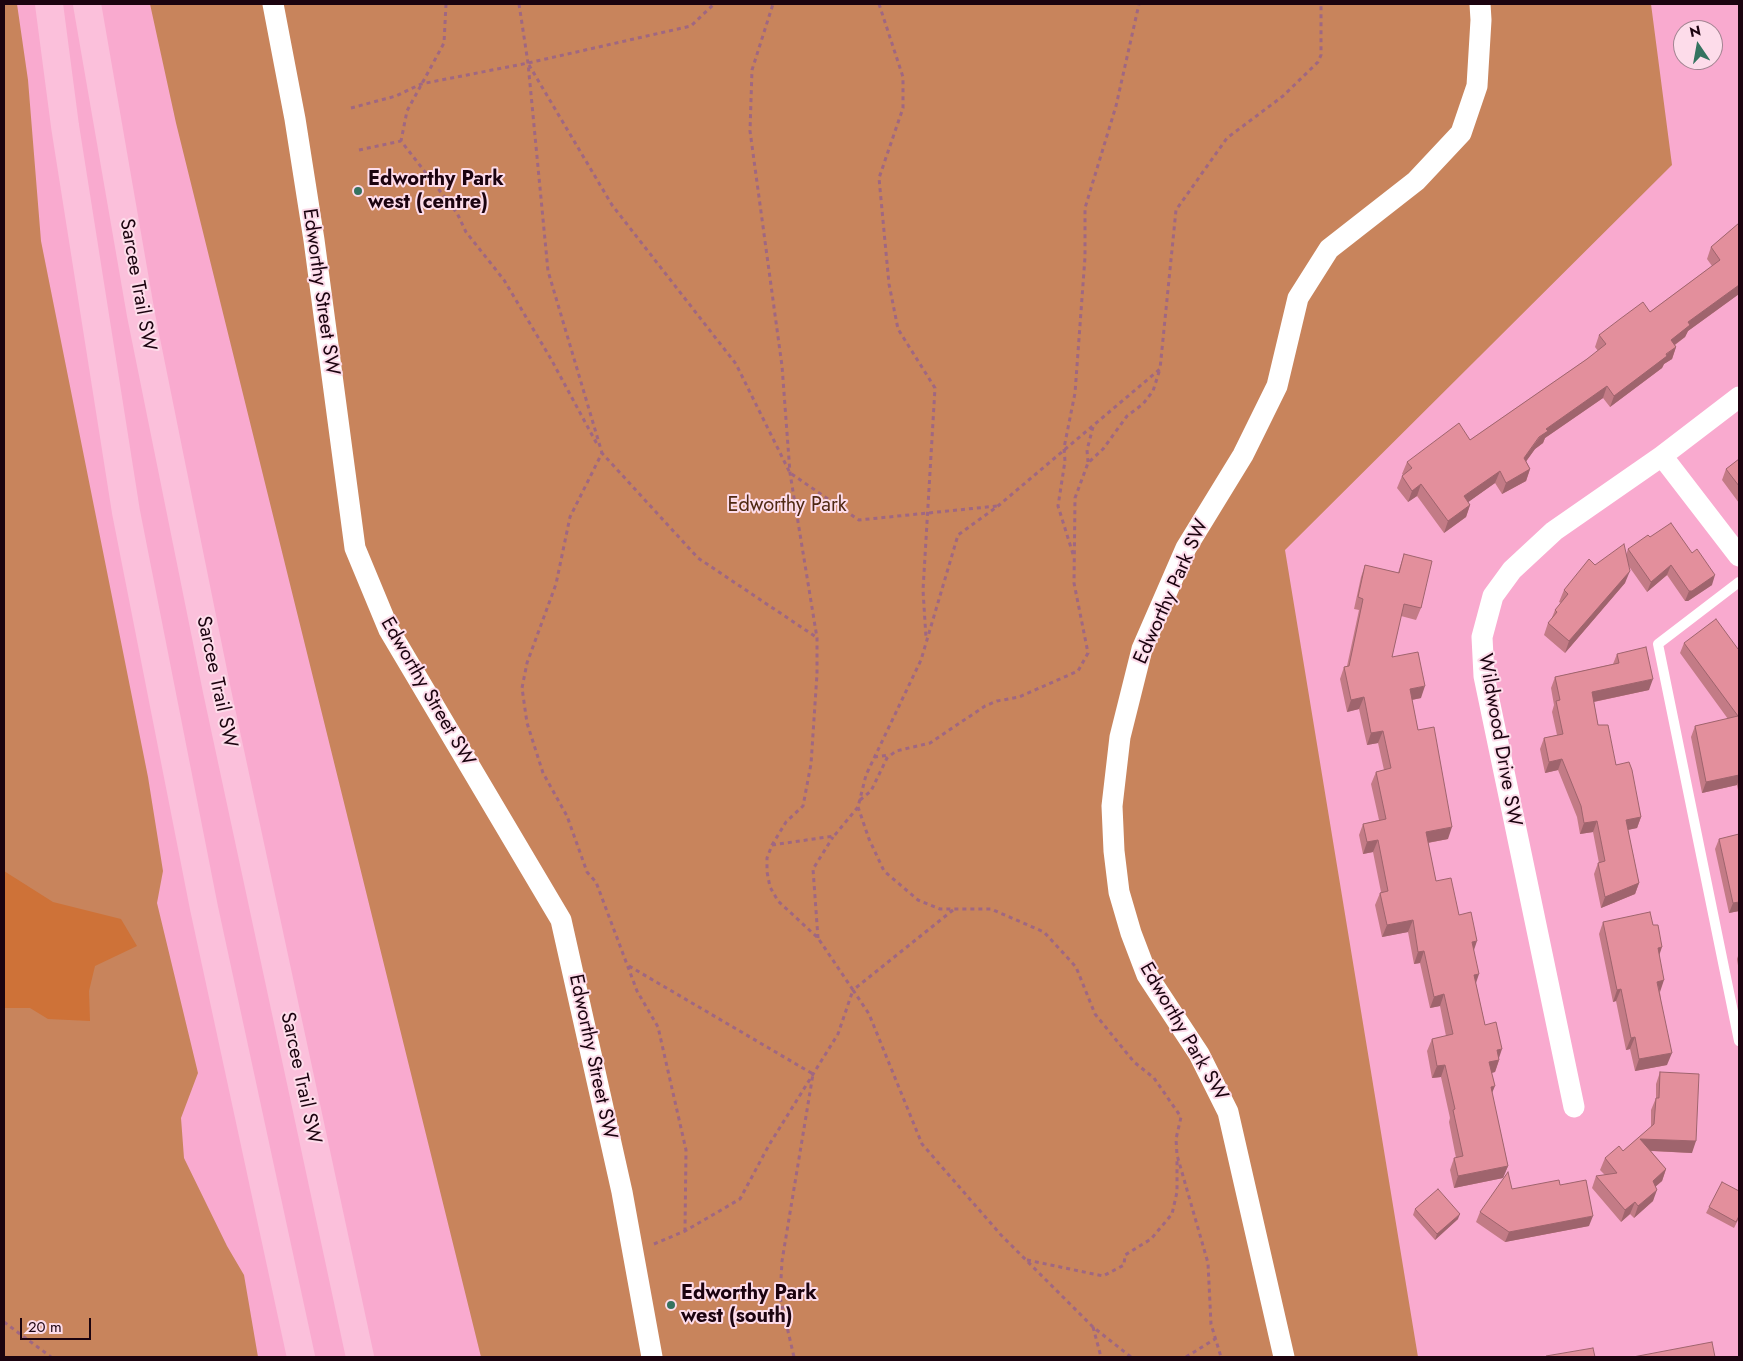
<!DOCTYPE html>
<html>
<head>
<meta charset="utf-8">
<style>
	body { margin:0 }
	#map { position:relative; width:1743px; height:1361px; overflow:hidden; background:#f9aacf; font-family:Jost,sans-serif }
	canvas { display:block }
	.frame { position:absolute; inset:0; border:5px solid #1b030f; pointer-events:none }
	.north { position:absolute; left:1673px; top:20px; width:50px; height:50px; box-sizing:border-box; background:#fddcea; border:1px solid #a38592; border-radius:50%; rotate:348deg; font-size:14px; font-weight:700; line-height:20px; text-align:center; color:#1b030f }
	.north::after { content:''; display:block; margin:auto; width:18px; height:22px; background:#357360; clip-path:polygon(50% 0,100% 100%,50% 72%,0 100%) }
	.scale { position:absolute; left:20px; top:1318px; width:71px; height:22px; box-sizing:border-box; border:2px solid #1b030f; border-top:0; padding-left:6px; font-size:15px; line-height:18px; white-space:nowrap; color:#1b030f; -webkit-text-stroke:4px #fddcea; paint-order:stroke }
</style>
</head>
<body>
<div id="map">
<canvas width="1743" height="1361"></canvas>
<div class="frame"></div>
<div class="north">N</div>
<div class="scale">20 m</div>
</div>
<script>
const ctx = document.querySelector('canvas').getContext('2d');
ctx.lineJoin = 'round';
function fillPath(path, color) {
  ctx.fillStyle = color;
  ctx.fill(path, 'evenodd');
}
function shape(rows) {
  const path = new Path2D();
  for (const r of rows) {
    path.moveTo(r[0], r[1]);
    for (let i = 2; i < r.length; i += 2) path.lineTo(r[i], r[i + 1]);
  }
  return path;
}
function trace(path, color, width, dash) {
  ctx.strokeStyle = color;
  ctx.lineWidth = width;
  ctx.lineCap = dash ? 'butt' : 'round';
  ctx.setLineDash(dash || []);
  ctx.stroke(path);
}
function label(font, color, halo, rows, align = 'center') {
  ctx.font = font + ' Jost,sans-serif';
  ctx.lineWidth = 4;
  ctx.setLineDash([]);
  ctx.textBaseline = 'middle';
  ctx.strokeStyle = halo;
  ctx.fillStyle = color;
  for (const [text, x, y, turn = 0] of rows) {
    ctx.save();
    ctx.translate(x, y);
    ctx.rotate((+turn || 0) * Math.PI / 180);
    ctx.textAlign = isNaN(turn) ? turn : align;
    if (halo) ctx.strokeText(text, 0, 0);
    ctx.fillText(text, 0, 0);
    ctx.restore();
  }
}
fillPath(shape([
	[4,4,17,4,28,80,41,241,148,777,163,871,157,903,198,1073,181,1118,184,1158,227,1246,244,1275,258,1357,4,1357],
	[150,4,1651,4,1672,165,1285,550,1418,1357,481,1357,176,123]
]), '#c8845c');
fillPath(shape([
	[4,871,53,902,121,919,137,946,95,966,89,991,90,1021,48,1019,30,1008,4,1008]
]), '#ce7238');
trace(shape([
	[446,4,444,43,407,111,401,141,457,213,466,232,504,280,551,359,598,446],
	[519,4,528,63,548,271,602,453,570,517,556,584,527,663,522,688,527,723,543,773,567,816,587,872,596,882,637,991,658,1027,686,1150,685,1230],
	[879,4,903,77,903,108,879,178,889,284,898,329,935,388,923,590,926,638],
	[529,65,612,205,736,364,790,473,859,520,997,506],
	[351,108,396,96,421,84,528,63,691,26,714,4],
	[359,150,401,141],
	[601,452,698,558,816,637],
	[1088,462,1087,450,1093,427],
	[1073,554,1058,506,1065,461,1064,448,1075,393,1085,257,1085,208,1116,106,1139,4],
	[874,757,890,755],
	[860,800,871,791,887,758,896,751,930,743,985,706,997,701,1019,697,1078,671,1088,653,1074,583,1075,498,1088,463,1103,449,1127,416,1143,404,1153,391,1160,369],
	[858,807,869,839,884,871,918,900,940,909,991,909,1044,932,1076,967,1095,1014,1134,1062,1154,1078,1181,1117,1176,1139,1177,1155,1208,1263,1211,1324,1221,1357],
	[772,845,834,836,858,807,866,775,921,660,958,535,998,506,1160,369,1176,210,1227,138,1283,96,1318,62,1321,55,1321,4],
	[953,910,853,990,869,1014,922,1144,1001,1235,1093,1327,1131,1357],
	[818,938,813,869,833,837],
	[629,966,813,1074,782,1261,780,1297,794,1357],
	[654,1244,685,1231,740,1199,769,1145,838,1034,853,990,818,938,778,901,770,887,767,872,767,858,772,845,786,822,803,806,811,764,817,674,817,638,790,473,782,366,750,131,752,70,773,4],
	[1027,1260,1103,1276,1124,1265,1125,1255,1151,1239,1172,1214,1177,1192,1177,1161],
	[4,1322,51,1357],
	[1093,1327,1101,1357],
	[1186,1357,1215,1339]
]), '#a06782', 3, [4, 4]);
trace(shape([
	[1739,582,1658,644,1739,1041]
]), '#fff', 10);
trace(shape([
	[273,4,295,119,314,240,355,548,389,630,561,920,622,1192,652,1357],
	[1662,456,1739,556],
	[1574,1107,1484,676,1482,637,1493,596,1512,570,1554,531,1662,456,1739,397],
	[1284,1357,1228,1112,1199,1054,1147,975,1131,933,1119,892,1114,851,1112,806,1120,737,1142,649,1186,548,1243,455,1277,386,1298,298,1329,249,1416,181,1461,133,1477,86,1481,20,1480,4]
]), '#fff', 21);
trace(shape([
	[49,4,65,126,126,512,204,908,301,1357],
	[87,4,141,315,217,691,360,1357]
]), '#fbc0db', 28);
fillPath(shape([
	[1739,223,1739,294,1688,331,1685,337,1675,345,1676,347,1672,359,1664,364,1662,368,1610,407,1603,398,1545,438,1543,443,1535,449,1526,461,1530,469,1526,481,1502,494,1495,483,1468,502,1470,505,1466,517,1444,533,1417,496,1408,502,1397,488,1402,476,1403,475,1402,474,1407,462,1470,440,1587,359,1598,351,1595,347,1599,335,1650,312,1712,266,1707,259,1711,247],
	[1739,459,1739,503,1722,480,1726,469],
	[1650,537,1712,585,1688,601,1685,601,1667,575,1647,592,1628,565,1625,583,1565,653,1544,635,1548,623,1551,620,1555,610,1561,603,1559,602,1564,590,1595,565,1626,555,1628,549],
	[1404,554,1421,608,1416,620,1401,616,1392,657,1421,698,1412,700,1418,730,1448,839,1428,843,1436,881,1459,915,1474,950,1476,984,1485,1025,1499,1060,1495,1072,1492,1073,1492,1093,1508,1166,1503,1178,1454,1188,1450,1170,1454,1158,1456,1158,1449,1122,1450,1118,1441,1077,1432,1078,1427,1051,1432,1039,1446,1036,1440,1006,1430,1008,1420,963,1414,964,1408,932,1382,937,1375,905,1380,893,1381,892,1373,852,1363,854,1359,835,1363,824,1379,820,1371,784,1376,772,1384,770,1378,743,1367,745,1359,709,1347,712,1340,679,1344,667,1347,666,1359,610,1354,609,1361,577,1365,565,1398,573],
	[1684,643,1738,649,1739,648,1739,795,1737,785,1702,793,1691,737,1695,726,1728,719,1680,653],
	[1617,654,1649,690,1594,702,1598,725,1616,765,1641,817,1637,828,1628,830,1639,883,1635,894,1601,908,1594,874,1598,863,1599,863,1593,832,1580,834,1577,817,1558,770,1545,773,1540,749,1544,738,1557,735,1552,712,1554,705,1551,688,1555,677,1613,664],
	[1719,839,1739,911,1729,913,1715,849],
	[1603,922,1659,956,1660,992,1667,1065,1635,1071,1630,1049,1626,1050,1616,1001,1613,1002,1599,934],
	[1739,953,1739,972,1737,959],
	[1660,1072,1692,1153,1651,1151,1666,1169,1662,1181,1655,1187,1653,1201,1634,1218,1630,1214,1621,1222,1592,1188,1596,1176,1605,1175,1600,1170,1605,1158,1623,1151,1651,1127,1651,1110,1656,1098,1656,1084],
	[1560,1185,1589,1226,1505,1242,1476,1222,1480,1212,1512,1189],
	[1709,1207,1739,1218,1734,1228,1706,1213],
	[1415,1209,1458,1219,1435,1240,1413,1215]
]), '#c37b86');
fillPath(shape([
	[1739,285,1739,294,1688,331,1685,337,1666,351,1671,340,1688,322],
	[1676,347,1672,359,1664,364,1662,368,1610,407,1614,396],
	[1607,386,1603,398,1545,438,1543,443,1535,449,1520,470,1524,458,1546,429],
	[1530,469,1526,481,1502,494,1506,483],
	[1500,471,1495,483,1460,508,1464,496],
	[1421,484,1417,496,1408,502,1412,491],
	[1470,505,1466,517,1444,533,1448,521],
	[1671,565,1667,575,1647,592,1651,582],
	[1630,571,1625,583,1565,653,1569,641],
	[1715,575,1712,585,1688,601,1685,601,1689,591],
	[1653,679,1649,690,1588,703,1592,692],
	[1425,686,1421,698,1406,701,1410,689],
	[1364,697,1359,709,1347,712,1351,700],
	[1383,731,1378,743,1367,745,1371,733],
	[1562,759,1558,770,1545,773,1549,762],
	[1739,775,1739,780,1737,785,1702,793,1706,782],
	[1641,817,1637,828,1622,831,1626,820],
	[1597,821,1593,832,1580,834,1584,823],
	[1452,827,1448,839,1421,844,1426,832],
	[1378,840,1373,852,1363,854,1367,842],
	[1639,883,1635,894,1601,908,1605,897],
	[1739,902,1739,911,1729,913,1733,903],
	[1413,920,1408,932,1382,937,1387,925],
	[1477,941,1473,953,1472,942],
	[1662,947,1658,959,1658,948],
	[1424,951,1420,963,1414,964,1418,952],
	[1479,974,1475,986,1474,975],
	[1664,980,1660,992,1657,982],
	[1621,989,1616,1001,1613,1002,1617,990],
	[1444,994,1440,1006,1430,1008,1434,997],
	[1635,1037,1630,1049,1626,1050,1631,1038],
	[1502,1049,1498,1061,1499,1060,1495,1072,1485,1074,1489,1062,1497,1050],
	[1672,1053,1667,1065,1635,1071,1639,1059],
	[1445,1065,1441,1077,1432,1078,1437,1066],
	[1495,1086,1490,1098,1491,1087],
	[1640,1139,1696,1141,1692,1153,1636,1150],
	[1508,1166,1503,1178,1454,1188,1458,1176],
	[1666,1169,1662,1181,1648,1193,1653,1181],
	[1657,1190,1653,1201,1634,1218,1638,1206],
	[1635,1202,1630,1214,1621,1222,1625,1210],
	[1460,1214,1458,1219,1435,1240,1437,1234],
	[1593,1216,1589,1226,1505,1242,1509,1232]
]), '#9f646d');
const building = shape([
	[1739,223,1739,285,1688,322,1690,325,1671,340,1676,347,1666,354,1667,356,1614,396,1607,386,1546,429,1548,431,1539,437,1524,458,1530,469,1506,483,1500,471,1464,496,1470,505,1448,521,1421,484,1412,491,1402,476,1412,468,1407,462,1459,423,1470,440,1587,359,1606,344,1599,335,1620,319,1643,302,1650,312,1720,260,1711,247,1739,223],
	[1739,459,1739,486,1726,469,1739,459],
	[1671,523,1692,553,1697,549,1715,575,1692,591,1689,591,1671,565,1651,582,1628,549,1648,535,1650,537,1671,523],
	[1624,544,1630,571,1569,641,1548,623,1557,612,1555,610,1568,594,1564,590,1589,559,1595,565,1624,544],
	[1404,554,1432,561,1421,608,1404,604,1392,657,1418,652,1425,686,1410,689,1418,730,1434,727,1452,827,1426,832,1436,881,1451,878,1459,915,1471,912,1477,941,1472,942,1479,974,1474,975,1485,1025,1496,1022,1502,1049,1497,1050,1499,1060,1489,1062,1495,1086,1491,1087,1508,1166,1458,1176,1454,1158,1463,1156,1453,1110,1455,1109,1445,1065,1437,1066,1432,1039,1453,1034,1444,994,1434,997,1424,951,1418,952,1413,920,1387,925,1380,893,1388,891,1378,840,1367,842,1363,824,1386,819,1376,772,1391,768,1383,731,1371,733,1364,697,1351,700,1344,667,1349,666,1363,599,1358,597,1365,565,1399,573,1404,554],
	[1716,619,1738,649,1739,648,1739,775,1706,782,1695,726,1738,716,1684,643,1716,619],
	[1646,647,1653,679,1592,692,1598,725,1608,725,1616,765,1629,762,1632,770,1641,817,1626,820,1639,883,1605,897,1598,863,1605,861,1597,821,1584,823,1581,806,1562,759,1549,762,1544,738,1563,734,1556,701,1560,700,1555,677,1619,663,1617,654,1646,647],
	[1739,834,1739,902,1733,903,1719,839,1739,834],
	[1650,912,1653,925,1658,925,1662,947,1658,948,1664,980,1657,982,1672,1053,1639,1059,1635,1037,1631,1038,1621,989,1617,990,1603,922,1650,912],
	[1660,1072,1699,1074,1696,1141,1640,1139,1666,1169,1653,1181,1657,1190,1638,1206,1635,1202,1625,1210,1596,1176,1617,1173,1605,1158,1619,1146,1623,1151,1654,1124,1656,1098,1659,1098,1660,1072],
	[1508,1172,1512,1189,1559,1180,1560,1185,1586,1180,1593,1216,1509,1232,1480,1212,1508,1172],
	[1722,1182,1739,1191,1739,1216,1736,1222,1709,1207,1722,1182],
	[1438,1189,1460,1214,1437,1234,1415,1209,1438,1189],
	[1712,1342,1715,1357,1633,1357,1712,1342],
	[1593,1348,1595,1357,1546,1357,1546,1356,1593,1348]
]);
fillPath(building, '#e38f9c');
trace(building, '#9f646d', 1);
for (const [x, y, r, color] of [
	[358,191,5,"#357360"],
	[671,1305,5,"#357360"]
]) {
  const dot = new Path2D();
  dot.arc(x, y, r, 0, 2 * Math.PI);
  ctx.fillStyle = color;
  ctx.fill(dot);
  trace(dot, '#fddcea', 2);
}
label('bold 20px', '#1b030f', '#fddcea', [
	["Edworthy Park",368,180],
	["west (centre)",368,203],
	["Edworthy Park",681,1294],
	["west (south)",681,1317]
], 'left');
label('20px', '#1b030f', '#fddcea', [
	["Sarcee Trail SW",137,285,80],
	["Edworthy Street SW",320,292,82],
	["Edworthy Park SW",1172,592,-66],
	["Sarcee Trail SW",216,682,78],
	["Edworthy Street SW",427,692,60],
	["Wildwood Drive SW",1499,740,80],
	["Edworthy Park SW",1183,1032,60],
	["Edworthy Street SW",592,1057,78],
	["Sarcee Trail SW",300,1078,78]
]);
label('20px', '#4f2912', '#fddcea', [
	["Edworthy Park",787,506]
]);
</script>
</body>
</html>
